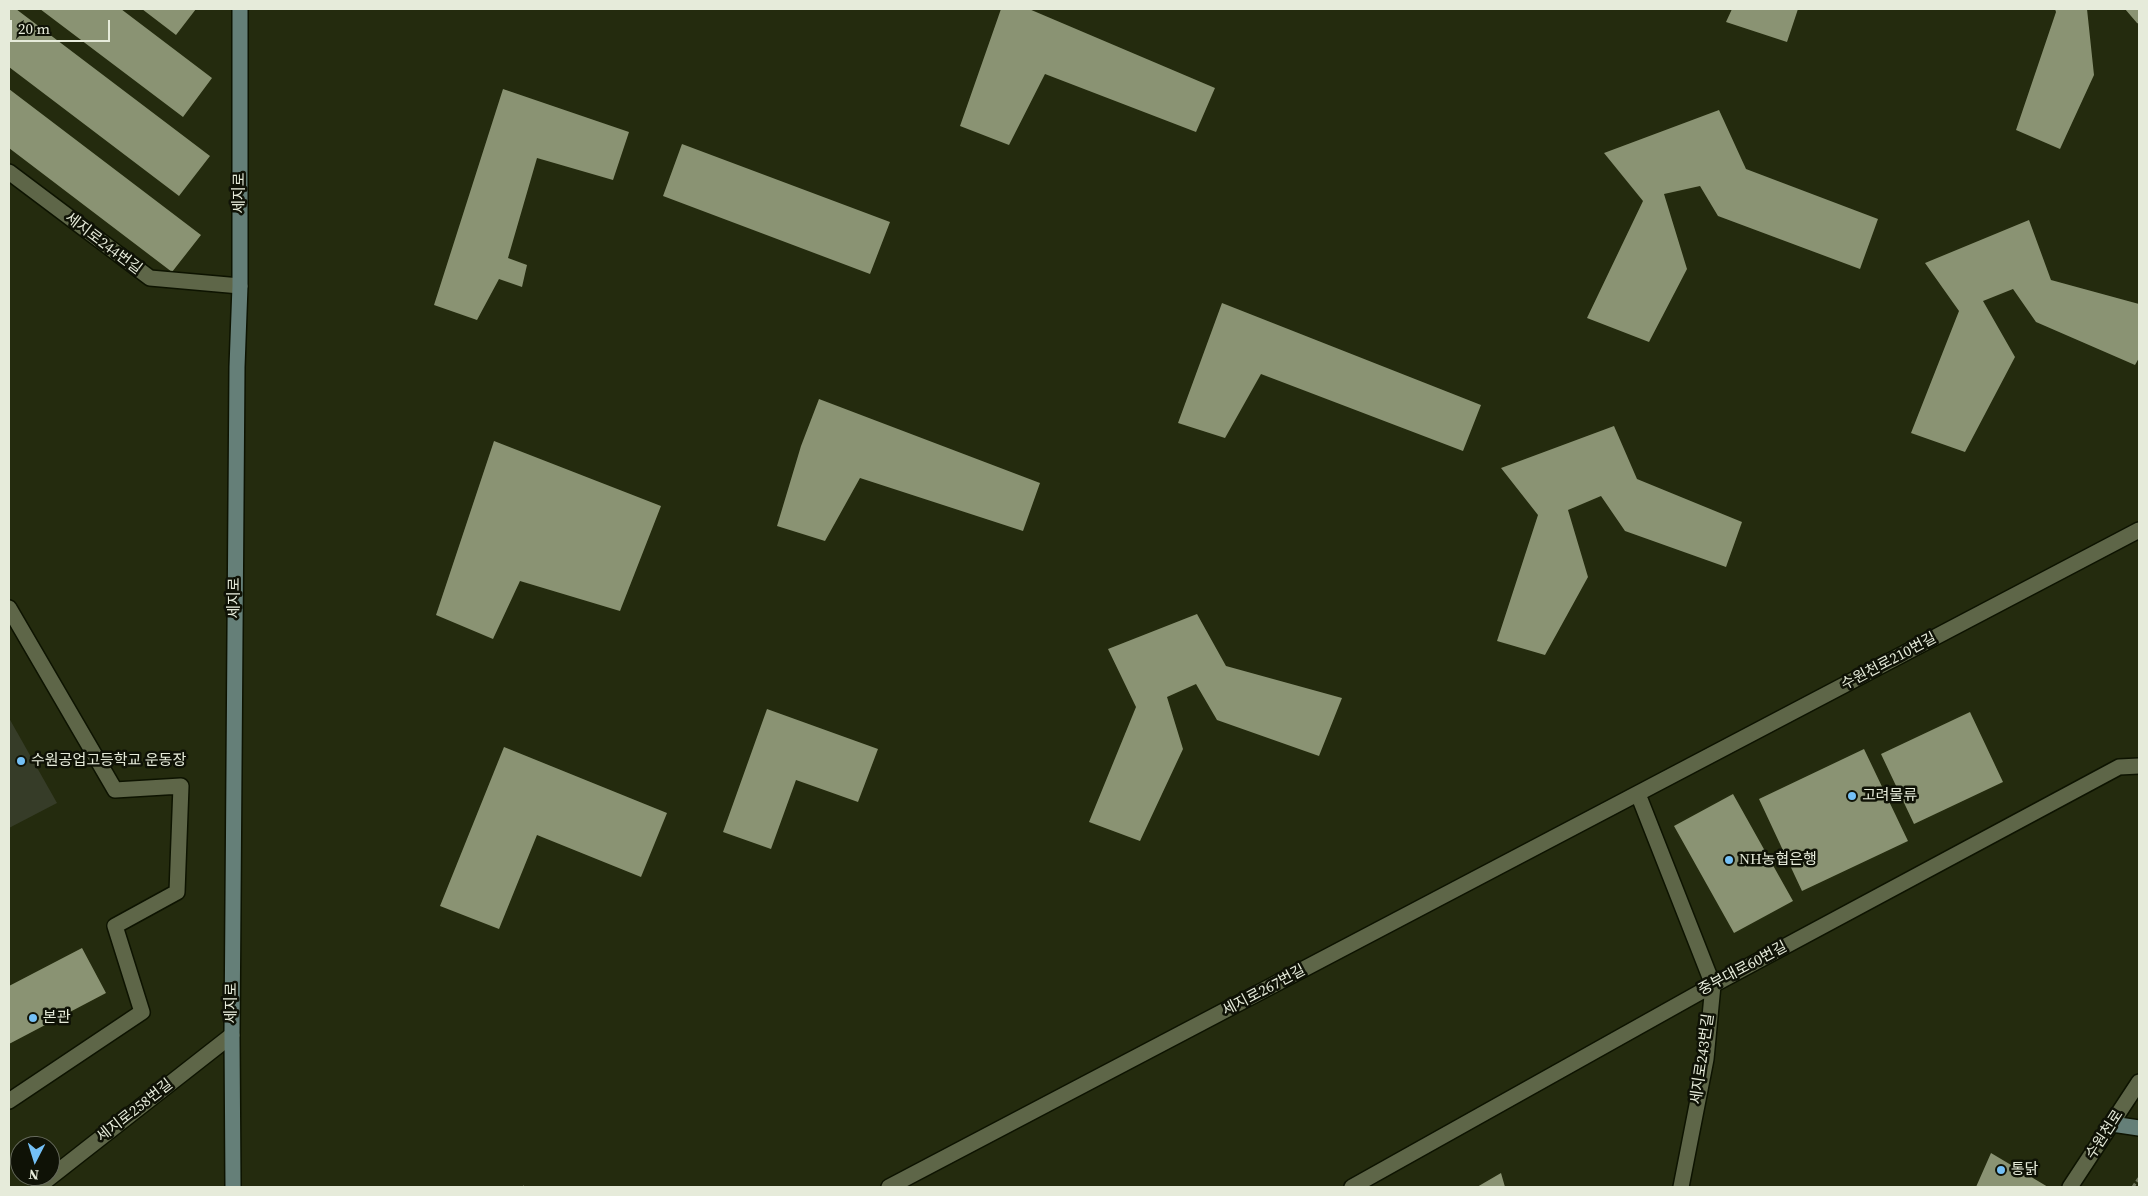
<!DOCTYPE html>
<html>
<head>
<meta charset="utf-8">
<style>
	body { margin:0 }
	#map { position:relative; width:2148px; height:1196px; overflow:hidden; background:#242b0e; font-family:"Source Serif 4",serif }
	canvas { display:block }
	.frame { position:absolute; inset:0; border:10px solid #e6ebda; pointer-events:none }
	.north { position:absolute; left:10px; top:1136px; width:50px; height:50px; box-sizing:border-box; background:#0f1206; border:1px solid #65695b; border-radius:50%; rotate:185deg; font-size:14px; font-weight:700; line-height:20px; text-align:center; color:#e6ebda }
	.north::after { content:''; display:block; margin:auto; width:18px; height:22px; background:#74c0f6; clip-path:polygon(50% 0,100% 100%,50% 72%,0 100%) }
	.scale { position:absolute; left:10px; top:20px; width:100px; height:22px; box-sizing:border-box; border:2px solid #e6ebda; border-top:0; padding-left:6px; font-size:15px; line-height:18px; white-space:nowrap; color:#e6ebda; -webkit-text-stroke:4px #0f1206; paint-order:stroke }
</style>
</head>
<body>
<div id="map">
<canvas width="2148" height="1196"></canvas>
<div class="frame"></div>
<div class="north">N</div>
<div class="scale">20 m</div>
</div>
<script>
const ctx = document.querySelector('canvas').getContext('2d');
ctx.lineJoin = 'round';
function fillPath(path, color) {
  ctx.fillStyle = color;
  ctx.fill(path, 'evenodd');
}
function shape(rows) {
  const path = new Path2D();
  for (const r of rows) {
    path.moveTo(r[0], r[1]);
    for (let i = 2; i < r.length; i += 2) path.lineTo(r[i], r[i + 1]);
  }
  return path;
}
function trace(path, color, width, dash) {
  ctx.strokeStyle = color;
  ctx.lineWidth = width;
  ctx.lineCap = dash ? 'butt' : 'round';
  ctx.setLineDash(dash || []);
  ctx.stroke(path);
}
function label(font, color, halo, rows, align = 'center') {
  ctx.font = font + ' "Source Serif 4","Noto Sans KR",serif';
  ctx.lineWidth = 5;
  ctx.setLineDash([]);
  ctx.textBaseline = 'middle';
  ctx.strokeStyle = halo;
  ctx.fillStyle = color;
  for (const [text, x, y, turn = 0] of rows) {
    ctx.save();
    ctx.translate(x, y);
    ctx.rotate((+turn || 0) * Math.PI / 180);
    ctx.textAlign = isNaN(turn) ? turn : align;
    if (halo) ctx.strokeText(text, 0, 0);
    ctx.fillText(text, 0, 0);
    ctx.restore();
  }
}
fillPath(shape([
	[9,718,57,803,9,828]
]), '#363c28');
fillPath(shape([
	[9,9,16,9,210,156,179,196,9,67],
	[40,9,121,9,212,78,183,117],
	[142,9,196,9,176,35],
	[1001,9,1029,9,1215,88,1196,132,1045,74,1009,145,960,126],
	[1732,9,1798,9,1787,42,1726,22],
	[2055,9,2087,9,2094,75,2060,149,2016,130,2056,12],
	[2125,9,2139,9,2139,24,2137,23],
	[9,89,201,235,172,272,9,148],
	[503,89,629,132,613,180,537,158,508,258,527,265,522,287,499,279,477,320,434,305],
	[1719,110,1746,169,1878,219,1860,269,1718,216,1700,186,1664,194,1687,269,1649,342,1587,318,1643,201,1604,153],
	[682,144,890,222,870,274,663,196],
	[2029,220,2051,280,2139,304,2139,358,2135,365,2036,322,2013,289,1983,301,2015,357,1965,452,1911,433,1959,311,1925,263],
	[1222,303,1481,405,1463,451,1261,374,1225,438,1178,423],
	[819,399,1040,483,1023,531,860,478,825,541,777,526,801,446],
	[1614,426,1637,479,1742,522,1726,567,1625,531,1601,496,1568,510,1588,577,1545,655,1497,641,1538,515,1501,468],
	[494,441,661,506,620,611,520,581,493,639,436,615],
	[1197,614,1226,666,1342,698,1319,756,1217,720,1196,684,1167,697,1183,749,1140,841,1089,822,1136,707,1108,649],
	[767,709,878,749,858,802,796,780,771,849,723,832],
	[1970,712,2003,782,1914,824,1881,754],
	[504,747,667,813,641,877,537,835,499,929,440,906],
	[1864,749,1908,841,1802,891,1759,799],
	[1733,794,1793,901,1734,933,1674,826],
	[82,948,106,993,9,1044,9,986],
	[1991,1153,2048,1187,1976,1187],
	[1501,1173,1505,1187,1477,1187]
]), '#8a9373');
const lane = shape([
	[9,608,115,790,181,786,177,892,115,926,142,1012,9,1101]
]);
const street = shape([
	[9,172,150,278,240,286],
	[1638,794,1713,985,1706,1059,1681,1187],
	[38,1187,232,1035],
	[889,1187,2139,530],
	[1352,1187,1713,985,2119,767,2139,766],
	[2070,1187,2139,1082]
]);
const secondary = shape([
	[2112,1124,2139,1128],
	[233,1187,232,1035,237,367,240,286,240,9]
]);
trace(lane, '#0d1300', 18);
trace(street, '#0d1300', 18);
trace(secondary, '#0d1300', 18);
trace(shape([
	[523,1187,524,1187],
	[2133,1187,2139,1178]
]), '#6c725a', 3, [4, 2.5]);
trace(lane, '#5e6648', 15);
trace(street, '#5e6648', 15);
trace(secondary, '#657f78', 15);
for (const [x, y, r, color] of [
	[21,761,5,"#74c0f6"],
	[1852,796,5,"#74c0f6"],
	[1729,860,5,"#74c0f6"],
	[33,1018,5,"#74c0f6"],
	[2001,1170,5,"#74c0f6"]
]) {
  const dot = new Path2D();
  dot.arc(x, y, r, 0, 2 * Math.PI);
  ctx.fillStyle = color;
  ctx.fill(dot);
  trace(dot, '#0f1206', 2);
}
label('15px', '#e6ebda', '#0f1206', [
	["세지로",240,193,-90],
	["세지로244번길",103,244,37],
	["세지로",235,598,-90],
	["수원천로210번길",1889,662,-28],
	["중부대로60번길",1743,969,-28],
	["세지로267번길",1264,991,-28],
	["세지로",232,1003,-90],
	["세지로243번길",1703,1059,-82],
	["세지로258번길",135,1111,-38],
	["수원천로",2105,1135,-57]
]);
label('15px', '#e6ebda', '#0f1206', [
	["수원공업고등학교 운동장",31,761],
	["고려물류",1862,796],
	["NH농협은행",1739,860],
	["본관",43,1018],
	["통닭",2011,1170]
], 'left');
</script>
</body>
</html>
